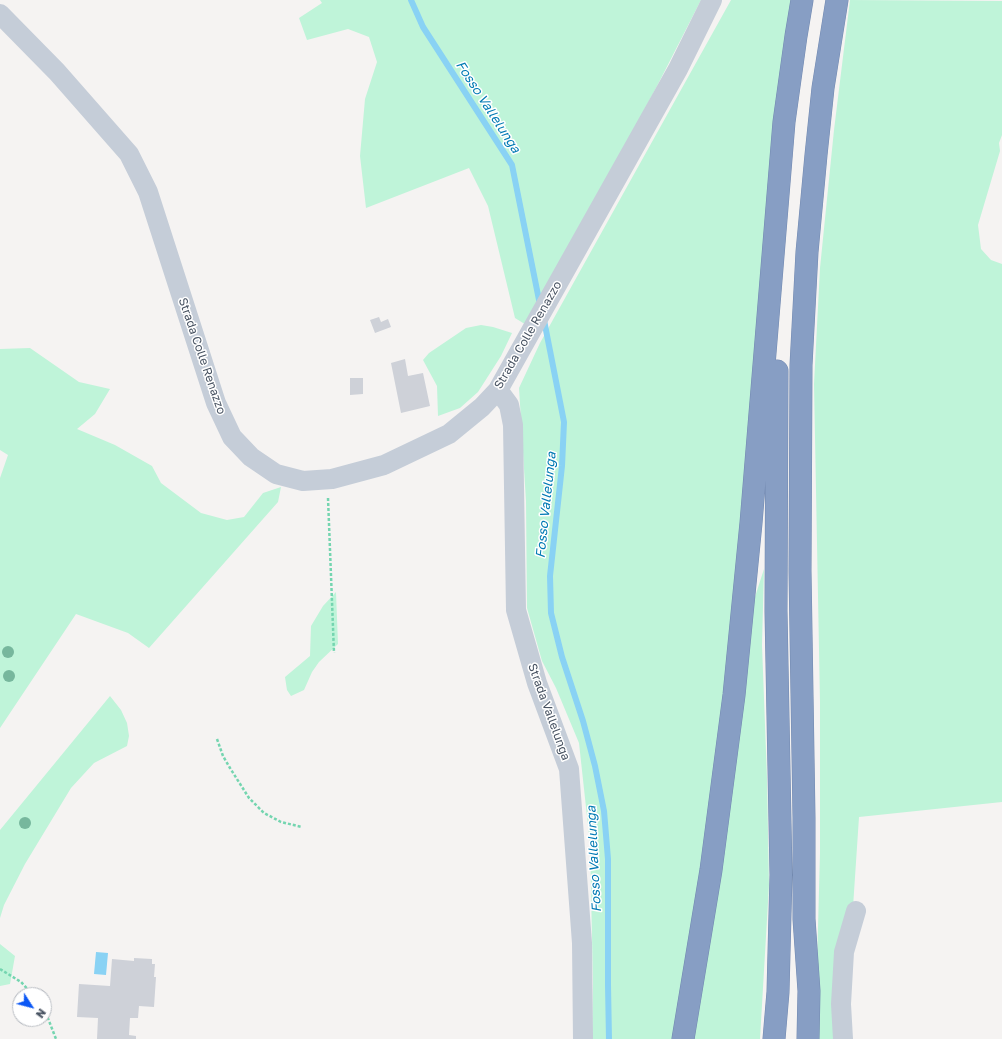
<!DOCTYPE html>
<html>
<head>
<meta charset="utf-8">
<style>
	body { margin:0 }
	#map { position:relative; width:1002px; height:1039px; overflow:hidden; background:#f5f3f2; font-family:"Golos Text",sans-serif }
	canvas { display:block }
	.north { position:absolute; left:12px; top:987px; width:40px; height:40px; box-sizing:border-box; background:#fff; border:1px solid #b6bac0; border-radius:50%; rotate:126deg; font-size:11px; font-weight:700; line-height:16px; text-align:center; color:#485362 }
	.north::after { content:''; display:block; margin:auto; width:14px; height:18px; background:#0c58f5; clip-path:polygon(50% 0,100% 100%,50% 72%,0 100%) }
</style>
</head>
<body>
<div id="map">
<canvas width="1002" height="1039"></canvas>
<div class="north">N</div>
</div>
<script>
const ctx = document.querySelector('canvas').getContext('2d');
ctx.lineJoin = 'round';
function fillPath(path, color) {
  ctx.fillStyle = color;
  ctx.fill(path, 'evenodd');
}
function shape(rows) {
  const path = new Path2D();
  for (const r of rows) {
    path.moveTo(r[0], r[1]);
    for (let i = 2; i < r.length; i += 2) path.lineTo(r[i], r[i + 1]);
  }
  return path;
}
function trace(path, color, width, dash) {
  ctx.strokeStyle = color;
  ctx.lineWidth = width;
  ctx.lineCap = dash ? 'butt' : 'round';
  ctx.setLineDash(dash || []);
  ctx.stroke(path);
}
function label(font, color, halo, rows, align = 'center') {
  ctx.font = font + ' "Golos Text",sans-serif';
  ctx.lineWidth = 3;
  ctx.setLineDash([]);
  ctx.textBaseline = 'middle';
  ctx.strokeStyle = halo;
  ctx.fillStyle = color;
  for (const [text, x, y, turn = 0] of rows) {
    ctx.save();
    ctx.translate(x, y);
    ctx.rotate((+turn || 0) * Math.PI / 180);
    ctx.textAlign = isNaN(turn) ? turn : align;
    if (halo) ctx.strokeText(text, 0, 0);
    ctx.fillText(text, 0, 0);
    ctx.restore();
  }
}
fillPath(shape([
	[320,0,701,0,656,88,528,326,515,318,488,206,469,168,366,208,360,156,365,99,377,62,369,37,348,29,307,40,299,18,322,3],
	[731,0,793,0,732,666,680,1039,592,1039,593,984,590,844,579,743,556,688,542,661,527,608,526,501,519,388,540,343],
	[850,0,1002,1,1002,135,999,143,1000,151,978,225,981,249,991,260,1002,264,1002,802,859,817,852,922,839,1039,815,1039,820,853,820,702,814,384,820,268,834,130],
	[481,325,493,327,512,333,501,356,478,392,460,408,438,416,437,386,423,360,429,353,466,328],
	[30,348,79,382,110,389,95,414,77,429,115,445,152,466,161,483,201,513,227,520,244,517,263,493,281,487,278,502,149,648,128,633,76,614,0,728,0,478,8,455,0,450,0,349],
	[764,569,762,645,767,778,769,885,760,1039,692,1039,752,606],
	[336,592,338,644,319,662,312,672,304,690,291,696,287,690,285,677,310,656,311,626,323,606],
	[110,696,121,710,127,723,129,736,127,746,94,763,71,788,25,864,4,905,0,918,0,830],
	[0,944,15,956,10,984,0,986]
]), '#bff4d9');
fillPath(shape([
	[96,952,108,953,106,975,94,974]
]), '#89d2f4');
trace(shape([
	[411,0,423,27,512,165,540,305],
	[544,320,564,422,562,466,550,576,551,613,562,657,583,721,595,766,604,811,608,859,608,985,609,1039]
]), '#89d2f4', 6);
fillPath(shape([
	[379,317,381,322,388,319,391,327,375,333,370,320],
	[405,359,408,376,423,373,430,406,401,413,391,363],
	[350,378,363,378,363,394,350,395],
	[134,958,152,959,152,964,155,964,154,977,156,977,154,1007,139,1006,138,1018,130,1018,129,1035,136,1036,136,1039,97,1039,98,1018,77,1017,79,984,110,986,112,959,134,961]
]), '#ced1d8');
const highway = shape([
	[683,1039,711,870,734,695,751,523,784,122,796,36,802,0],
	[774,1039,778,992,781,875,776,611,777,371],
	[808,1039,809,991,804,919,804,818,800,571,801,365,807,252,816,155,823,88,837,0]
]);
trace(highway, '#7289b0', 23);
trace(shape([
	[328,498,334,653],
	[217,739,223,756,230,768,249,798,264,813,281,822,302,827],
	[0,969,21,982,33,995],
	[44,1008,56,1039]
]), '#74d5b0', 2.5, [3, 2]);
trace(shape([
	[0,14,57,72,129,154,148,192,216,403,232,437,251,457,276,474,303,481,332,479,384,465,449,434,482,407,498,390,678,69,712,0],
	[498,390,509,405,513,425,516,610,537,683,569,769,582,943,583,1039],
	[843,1039,841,1004,844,952,856,911]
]), '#c5cdd8', 20);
trace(highway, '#879ec4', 22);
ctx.fillStyle = '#77b79d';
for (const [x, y] of [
	[8,652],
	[9,676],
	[25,823]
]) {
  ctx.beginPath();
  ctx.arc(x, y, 6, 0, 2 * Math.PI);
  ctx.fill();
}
label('12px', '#485362', '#fff', [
	["Strada Colle Renazzo",528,335,-60],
	["Strada Colle Renazzo",202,356,71],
	["Strada Vallelunga",549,712,70]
]);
label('italic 13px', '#017ab4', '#fff', [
	["Fosso Vallelunga",488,107,57],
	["Fosso Vallelunga",546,505,-84],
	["Fosso Vallelunga",594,859,-93]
]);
</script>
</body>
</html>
